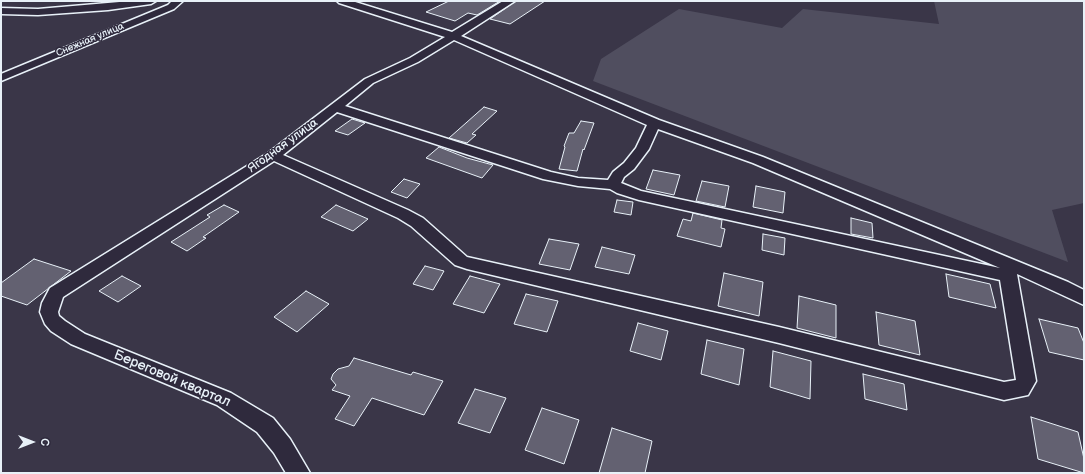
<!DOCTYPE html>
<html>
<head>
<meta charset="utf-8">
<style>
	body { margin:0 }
	#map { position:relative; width:1085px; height:474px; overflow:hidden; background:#3a3648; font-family:"Balsamiq Sans",sans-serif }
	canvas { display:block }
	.frame { position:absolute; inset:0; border:2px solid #e8f1f8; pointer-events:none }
	.north { position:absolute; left:12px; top:422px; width:40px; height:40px; -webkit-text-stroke:3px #2f2a3d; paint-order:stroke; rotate:90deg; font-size:11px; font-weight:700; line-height:16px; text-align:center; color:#e8f1f8 }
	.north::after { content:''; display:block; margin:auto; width:14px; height:18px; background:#e8f1f8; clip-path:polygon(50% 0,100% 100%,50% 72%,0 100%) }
</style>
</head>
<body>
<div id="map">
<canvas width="1085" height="474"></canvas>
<div class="frame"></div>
<div class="north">С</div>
</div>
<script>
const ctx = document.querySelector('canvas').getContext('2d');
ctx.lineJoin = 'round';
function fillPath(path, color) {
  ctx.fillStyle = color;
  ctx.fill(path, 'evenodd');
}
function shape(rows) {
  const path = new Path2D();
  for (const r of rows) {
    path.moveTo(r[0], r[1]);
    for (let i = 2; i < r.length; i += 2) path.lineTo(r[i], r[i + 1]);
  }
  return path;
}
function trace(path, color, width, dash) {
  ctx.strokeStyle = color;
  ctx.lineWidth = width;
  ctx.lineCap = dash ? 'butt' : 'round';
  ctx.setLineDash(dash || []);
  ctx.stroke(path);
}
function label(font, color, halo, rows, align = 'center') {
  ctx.font = font + ' "Balsamiq Sans",sans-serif';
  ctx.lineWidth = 3;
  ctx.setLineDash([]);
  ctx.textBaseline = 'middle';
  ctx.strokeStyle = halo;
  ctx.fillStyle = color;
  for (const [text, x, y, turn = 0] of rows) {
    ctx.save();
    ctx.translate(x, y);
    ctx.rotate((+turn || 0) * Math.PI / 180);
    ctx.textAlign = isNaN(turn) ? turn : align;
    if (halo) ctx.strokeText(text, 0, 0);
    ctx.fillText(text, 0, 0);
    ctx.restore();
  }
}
fillPath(shape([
	[934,1,1084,1,1084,203,1052,210,1068,262,593,81,601,59,679,9,782,28,803,9,939,24]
]), '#504e5f');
const building = shape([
	[449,1,500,1,477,15,468,13,455,21,426,12,449,1],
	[516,1,545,1,510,24,490,19,516,1],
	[484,107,497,111,472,134,476,135,467,143,449,138,484,107],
	[352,119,365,123,348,135,335,131,352,119],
	[581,121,594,123,584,150,583,149,577,171,559,169,565,147,564,146,569,133,574,133,581,121],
	[439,147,467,158,493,165,482,178,426,158,439,147],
	[653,170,680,175,674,195,646,189,653,170],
	[404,179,420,184,407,198,391,192,404,179],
	[702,181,729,186,725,207,696,201,702,181],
	[756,186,785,192,783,213,753,207,756,186],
	[617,200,633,202,631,215,614,212,617,200],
	[224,205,239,212,203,237,206,238,187,251,171,242,210,217,207,215,224,205],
	[336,205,368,219,353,231,321,217,336,205],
	[693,213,722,220,721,228,725,229,721,247,677,236,683,219,691,221,693,213],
	[851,218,872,223,873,238,851,234,851,218],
	[763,234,785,238,784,255,762,250,763,234],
	[549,239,579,244,570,270,539,264,549,239],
	[602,247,635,255,629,274,595,267,602,247],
	[34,259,71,271,27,305,1,296,1,283,34,259],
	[425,266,444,271,433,290,413,284,425,266],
	[724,273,763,282,759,316,718,306,724,273],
	[946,274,990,284,996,308,949,297,946,274],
	[122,276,141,286,118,302,99,291,122,276],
	[470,276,500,284,484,313,453,304,470,276],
	[306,291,329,304,297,332,274,317,306,291],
	[526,294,558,301,547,332,514,324,526,294],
	[799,296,836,305,836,338,797,328,799,296],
	[876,312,915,321,920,355,879,345,876,312],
	[1039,319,1078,328,1084,343,1084,360,1049,352,1039,319],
	[638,323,668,331,661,360,630,351,638,323],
	[707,340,744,349,739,385,701,374,707,340],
	[773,351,811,361,810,399,770,387,773,351],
	[354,358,411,375,413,372,443,381,424,415,372,398,354,426,335,419,350,396,332,390,336,385,331,379,333,374,338,369,349,366,354,358],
	[863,374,904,384,907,410,865,399,863,374],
	[475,389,506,398,490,433,458,423,475,389],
	[542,408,579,420,564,464,525,450,542,408],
	[1031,417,1078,432,1084,459,1084,473,1038,459,1031,417],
	[612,428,652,441,645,473,599,473,612,428]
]);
fillPath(building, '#636171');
trace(building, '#e8f1f8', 1);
const minor = shape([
	[131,1,156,1,151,4,108,10,38,15,1,14,1,8,38,9,131,1],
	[172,1,183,1,174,9,1,81,1,74,168,5,172,1],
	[337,1,352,1,452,32,503,1,515,1,461,36,659,120,763,157,1068,282,1084,290,1084,305,1017,274,1036,381,1028,395,1004,400,779,343,467,269,455,265,411,226,398,218,274,161,63,297,58,312,59,316,65,321,85,334,231,393,273,418,290,439,310,473,286,473,274,453,257,432,217,405,71,344,51,331,45,324,40,312,42,303,50,288,268,153,365,79,410,58,445,37,339,3,337,1],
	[454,40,647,125,636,148,624,163,613,172,608,180,578,178,551,172,345,106,373,83,418,62,454,40],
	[337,112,543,179,578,186,610,189,617,193,639,200,1000,280,1016,380,1004,382,779,327,467,257,423,218,408,210,283,155,337,112],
	[658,129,753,163,1000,268,641,191,621,183,624,177,634,169,649,149,658,129]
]);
trace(minor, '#e8f1f8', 3);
fillPath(minor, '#2f2a3d');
label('10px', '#e8f1f8', '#2f2a3d', [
	["Снежная улица",90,40,-23]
]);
label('12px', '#e8f1f8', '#2f2a3d', [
	["Ягодная улица",283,146,-36]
]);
label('14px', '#e8f1f8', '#2f2a3d', [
	["Береговой квартал",172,379,23]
]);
</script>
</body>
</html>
